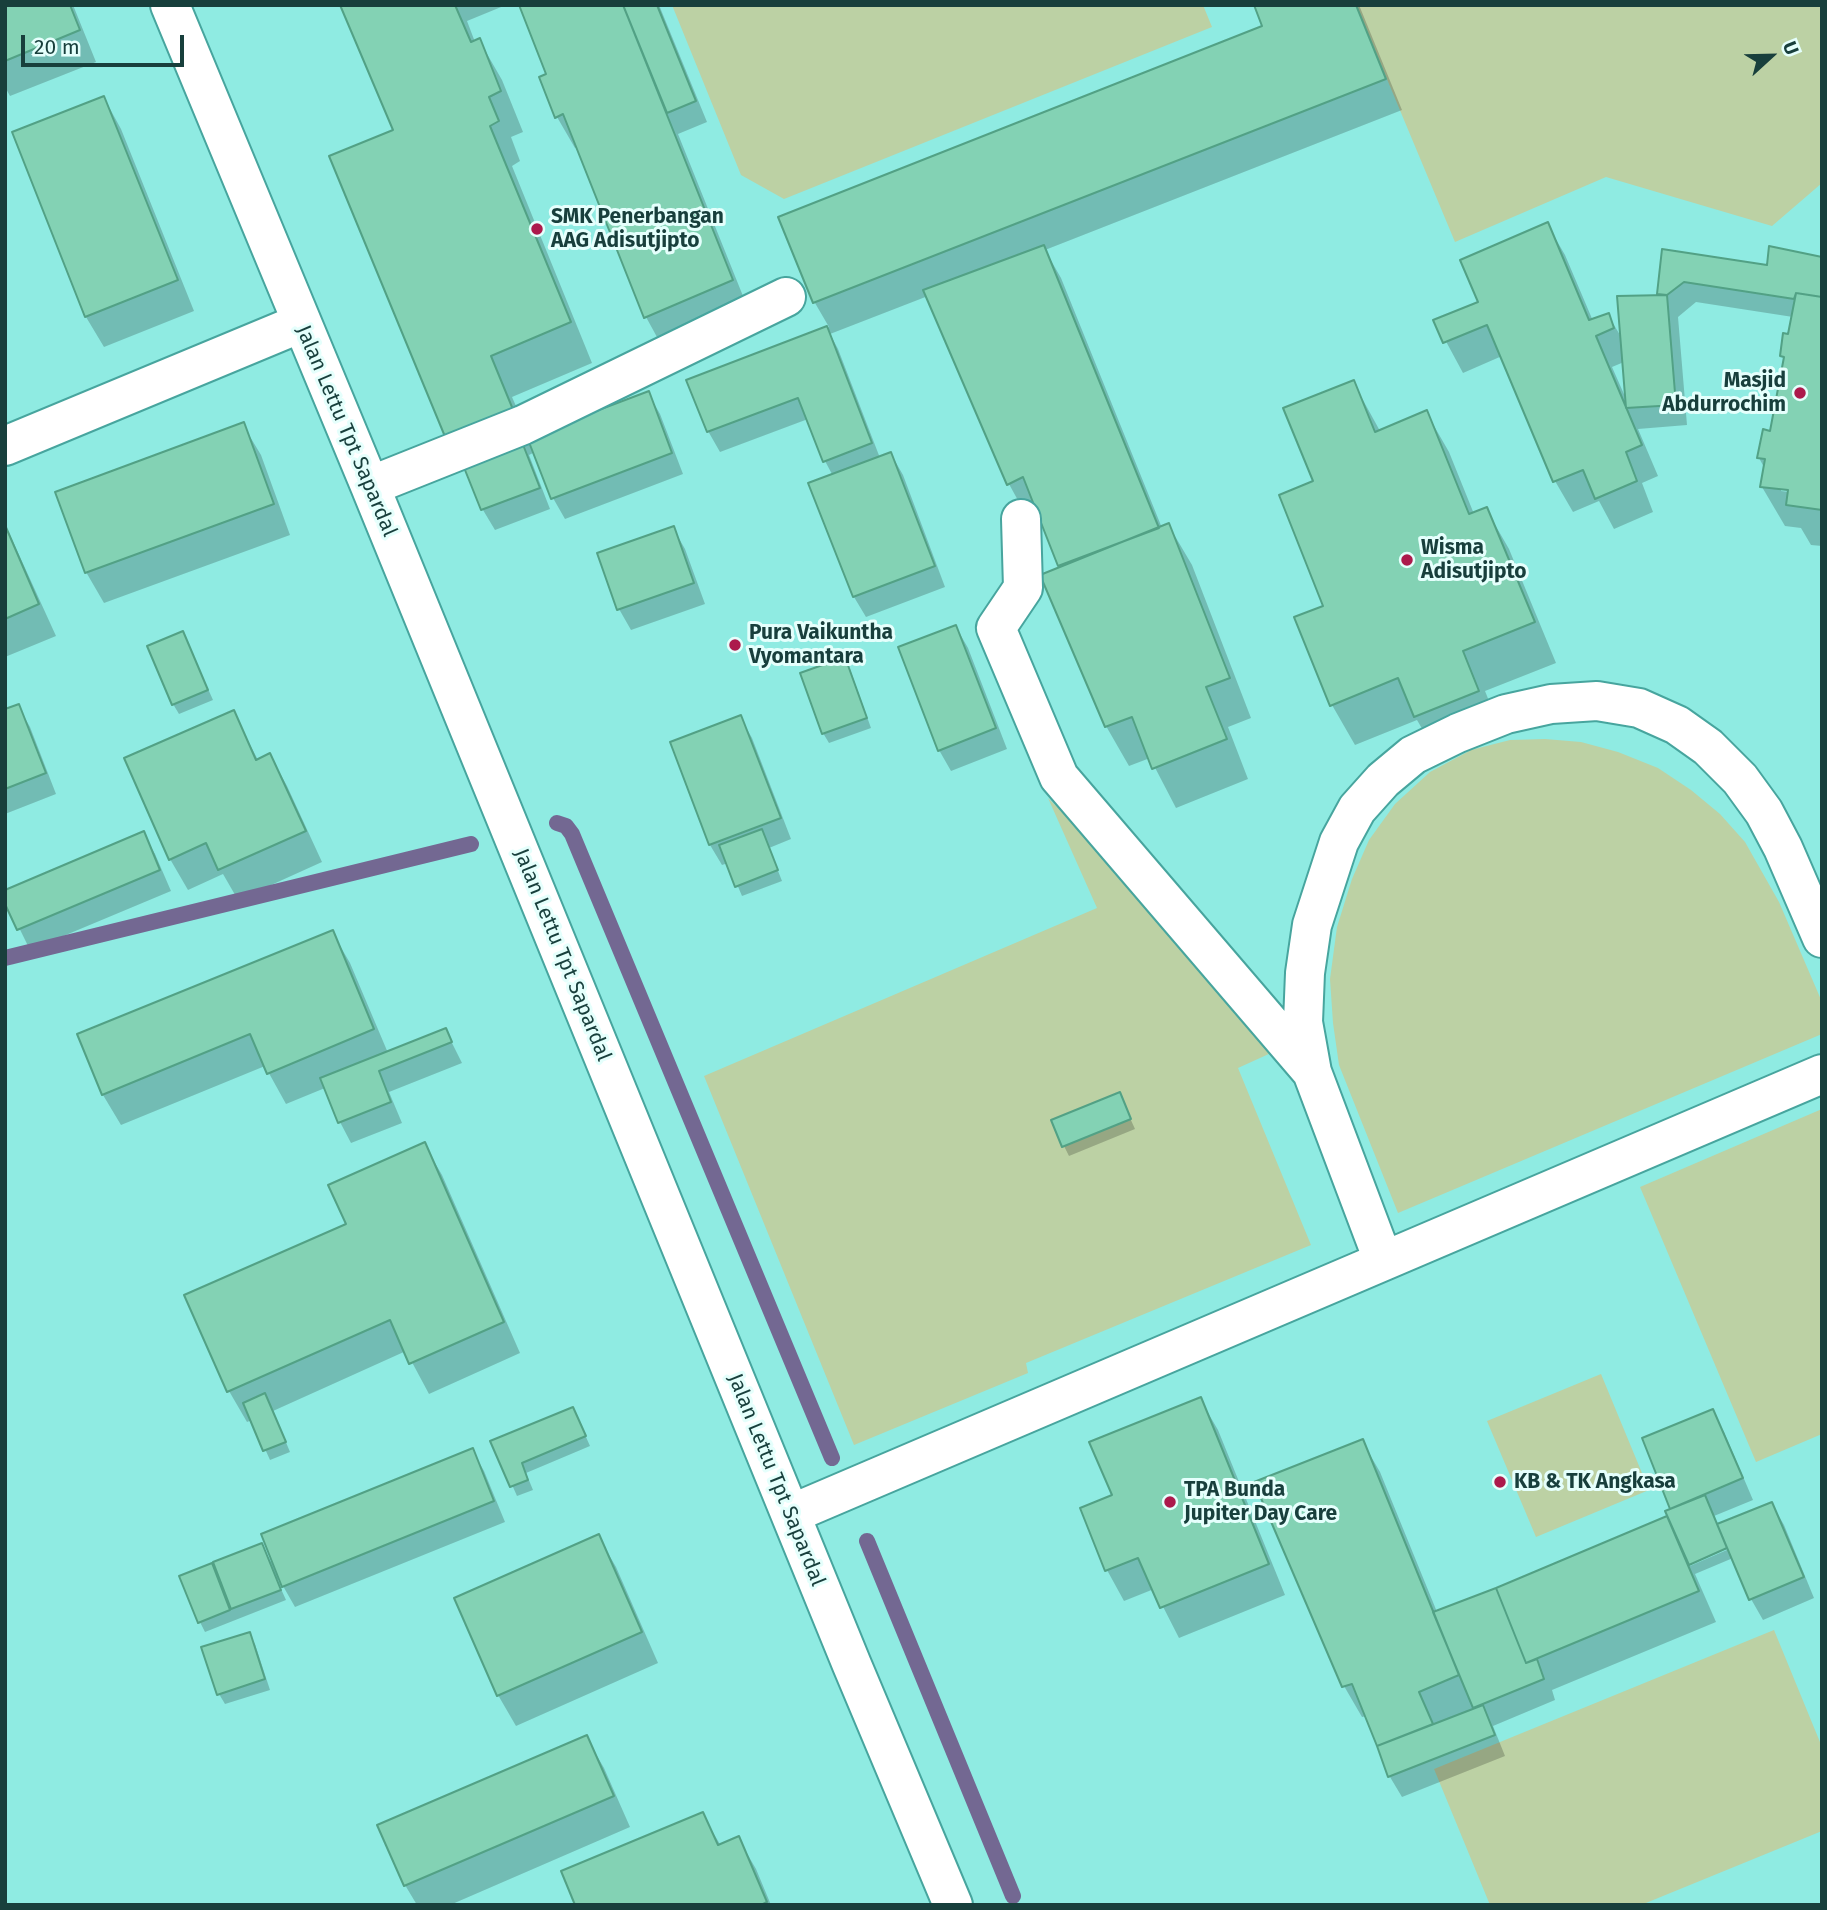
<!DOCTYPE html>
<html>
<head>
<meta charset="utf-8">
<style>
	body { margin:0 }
	#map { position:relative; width:1827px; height:1910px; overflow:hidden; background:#8febe2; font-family:"Fira Sans",sans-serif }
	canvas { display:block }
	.frame { position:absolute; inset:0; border:7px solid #183f3c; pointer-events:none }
	.north { position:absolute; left:1736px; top:21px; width:70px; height:70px; -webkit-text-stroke:5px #e5fffc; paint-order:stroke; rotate:68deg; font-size:19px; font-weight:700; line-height:28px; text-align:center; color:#183f3c }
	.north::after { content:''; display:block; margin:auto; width:24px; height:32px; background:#183f3c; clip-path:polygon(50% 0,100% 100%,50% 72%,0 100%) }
	.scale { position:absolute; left:21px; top:35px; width:163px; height:32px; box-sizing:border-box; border:4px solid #183f3c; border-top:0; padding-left:9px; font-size:21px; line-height:24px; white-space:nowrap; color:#183f3c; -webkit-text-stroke:5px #e5fffc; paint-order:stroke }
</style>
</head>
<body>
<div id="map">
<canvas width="1827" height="1910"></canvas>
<div class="frame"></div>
<div class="north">U</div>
<div class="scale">20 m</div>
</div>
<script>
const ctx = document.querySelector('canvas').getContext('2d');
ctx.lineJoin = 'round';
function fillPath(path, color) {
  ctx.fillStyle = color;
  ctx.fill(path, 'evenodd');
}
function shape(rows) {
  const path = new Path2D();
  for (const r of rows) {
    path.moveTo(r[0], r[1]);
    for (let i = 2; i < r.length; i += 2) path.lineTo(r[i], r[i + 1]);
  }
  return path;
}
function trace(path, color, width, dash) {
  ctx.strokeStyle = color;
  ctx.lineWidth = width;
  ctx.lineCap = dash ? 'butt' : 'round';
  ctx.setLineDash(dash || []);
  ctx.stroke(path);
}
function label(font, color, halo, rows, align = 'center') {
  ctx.font = font + ' "Fira Sans",sans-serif';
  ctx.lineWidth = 6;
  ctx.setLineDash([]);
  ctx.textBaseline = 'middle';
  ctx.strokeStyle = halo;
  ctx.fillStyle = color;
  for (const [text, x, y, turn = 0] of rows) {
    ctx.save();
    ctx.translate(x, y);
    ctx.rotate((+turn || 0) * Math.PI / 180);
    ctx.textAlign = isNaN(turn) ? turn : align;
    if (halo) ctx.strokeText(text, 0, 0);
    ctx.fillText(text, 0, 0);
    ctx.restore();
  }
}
fillPath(shape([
	[672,5,1203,5,1212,27,784,199,741,175],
	[1356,5,1822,5,1822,183,1772,226,1606,177,1455,242],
	[1545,739,1581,742,1618,752,1658,768,1691,790,1720,814,1745,842,1779,902,1822,1002,1822,1034,1398,1213,1339,1065,1333,1023,1330,979,1337,927,1352,879,1369,840,1395,804,1430,772,1471,750,1510,740],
	[1048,798,1133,883,1271,1053,1238,1068,1311,1245,1026,1363,1028,1373,854,1445,704,1076,1097,908],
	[1822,1109,1822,1434,1756,1462,1640,1187],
	[1601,1374,1649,1490,1536,1537,1487,1421],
	[1774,1630,1822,1747,1822,1831,1641,1905,1490,1905,1434,1769]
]), '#bcd1a4');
fillPath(shape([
	[5,5,73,5,96,62,10,96,5,87],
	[342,5,506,5,467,21,475,42,479,40,502,80,523,132,511,137,520,161,512,166,592,363,512,397,530,438,648,393,660,414,683,474,565,519,553,498,535,452,529,455,550,509,495,530,483,510,470,477,395,131],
	[521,5,659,5,707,122,678,134,749,311,663,348,646,317,578,146,575,148,557,117,549,75],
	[1255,5,1359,5,1402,110,1045,250,1061,278,1162,528,1169,526,1192,565,1251,718,1228,727,1248,779,1176,808,1150,758,1129,766,1106,726,1061,568,1038,509,1026,515,1009,484,928,296,830,334,838,349,880,458,891,454,903,475,945,587,866,617,854,597,811,484,833,476,825,461,808,419,720,452,708,431,689,381,829,327,815,303,780,218,1264,27],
	[104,98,121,129,194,311,104,347,86,317,14,133],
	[1547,224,1565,255,1593,321,1608,315,1623,340,1659,297,1664,251,1769,267,1822,258,1822,546,1811,545,1801,528,1785,526,1762,487,1765,469,1759,458,1772,433,1785,361,1781,355,1790,336,1793,317,1696,302,1678,317,1687,425,1638,429,1658,476,1642,483,1653,512,1614,529,1599,501,1573,512,1555,481,1502,356,1463,373,1435,321,1480,303],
	[1624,362,1627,401,1612,367],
	[1781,487,1797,493,1781,491],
	[1353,382,1380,431,1426,412,1449,452,1474,514,1486,509,1509,549,1556,663,1485,691,1501,731,1438,756,1417,720,1355,745,1332,705,1315,482],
	[243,425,261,455,290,535,104,603,86,572],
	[5,524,56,636,5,657],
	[673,528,685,549,705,604,631,630,619,609],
	[956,627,968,648,1007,749,951,771,939,750],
	[183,633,213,700,179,714,173,704],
	[844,659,850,669,871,728,829,743,823,733],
	[18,706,30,727,56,794,5,814,5,711],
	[233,712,258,760,270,755,287,786,322,862,238,900,223,874,188,890,170,859,126,759],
	[740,717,752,738,791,839,769,848,782,881,742,896,728,863,722,865,710,845,672,743],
	[143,833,155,854,171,891,30,950,5,899],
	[332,932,350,963,388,1053,446,1031,462,1063,389,1092,402,1123,351,1143,340,1122,325,1088,286,1104,265,1066,121,1125,103,1095,79,1035],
	[1119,1094,1135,1129,1069,1156,1064,1146],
	[424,1144,442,1175,520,1353,429,1394,406,1351,273,1411,290,1452,270,1460,252,1420,247,1422,229,1391,187,1296,348,1225],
	[1200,1399,1218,1430,1285,1595,1179,1638,1154,1589,1124,1601,1107,1570,1082,1509,1114,1496],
	[1712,1412,1724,1432,1753,1500,1714,1516,1718,1526,1772,1504,1784,1525,1814,1598,1763,1620,1751,1599,1733,1558,1695,1574,1716,1622,1552,1690,1555,1700,1493,1726,1505,1756,1402,1797,1390,1777,1367,1716,1362,1717,1344,1686,1362,1441,1380,1472,1437,1612,1673,1524,1672,1510,1644,1439],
	[1734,1543,1736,1546,1690,1566,1690,1562],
	[578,1419,590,1446,526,1473,533,1490,517,1496,493,1442],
	[472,1450,484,1471,505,1522,295,1607,279,1579,277,1580,286,1600,205,1632,200,1622,211,1565,220,1581,261,1545,271,1562],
	[598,1536,616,1567,658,1663,516,1726,498,1695],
	[249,1634,255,1644,270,1690,225,1704,219,1694],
	[586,1737,604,1768,630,1827,450,1905,417,1905,405,1885,379,1826],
	[702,1814,721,1846,738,1838,756,1869,771,1905,577,1905]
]), '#0003');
trace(shape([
	[557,823,566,826,572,834,832,1458],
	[5,958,471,844],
	[867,1541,1013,1896]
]), '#736892', 16);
const building = shape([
	[5,5,70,5,80,30,5,61,5,5],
	[340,5,455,5,471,42,480,38,501,91,489,97,499,121,490,126,571,322,491,356,514,412,446,439,329,156,393,130,340,5],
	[519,5,623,5,733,280,644,318,563,114,555,118,539,77,546,74,519,5],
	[623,5,657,5,696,101,667,113,623,5],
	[1254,5,1356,5,1386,79,813,303,778,217,1262,26,1254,5],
	[104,96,178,280,85,317,12,132,104,96],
	[1548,222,1589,320,1609,313,1614,328,1596,336,1642,445,1626,452,1637,481,1595,499,1583,470,1553,482,1487,325,1443,343,1433,320,1478,302,1460,260,1548,222],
	[1044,245,1159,528,1058,566,1023,477,1007,485,923,290,1044,245],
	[1769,246,1822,257,1822,297,1796,293,1794,299,1684,282,1667,295,1657,294,1662,249,1767,265,1769,246],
	[1796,293,1822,297,1822,510,1786,505,1788,490,1760,487,1765,459,1757,458,1763,429,1770,431,1784,357,1780,356,1783,333,1788,334,1796,293],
	[1667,295,1676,405,1626,408,1617,296,1667,295],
	[827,326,872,443,823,462,798,398,707,432,686,380,827,326],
	[1354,380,1375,432,1427,410,1469,514,1487,507,1535,622,1463,651,1479,691,1414,717,1398,678,1330,706,1294,617,1323,606,1279,495,1313,481,1283,408,1354,380],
	[649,391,672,453,551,499,527,437,649,391],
	[244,422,274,504,85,573,55,492,244,422],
	[520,437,540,488,481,510,461,460,520,437],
	[891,452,935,566,853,597,808,483,891,452],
	[1169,523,1230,678,1206,687,1227,739,1152,769,1132,717,1105,727,1040,575,1169,523],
	[5,525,39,604,5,619,5,525],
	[674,526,694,583,617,610,597,553,674,526],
	[956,625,996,728,938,751,898,647,956,625],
	[183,631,208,690,172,705,147,646,183,631],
	[845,657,867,718,822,734,800,673,845,657],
	[19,704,46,773,5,789,5,709,19,704],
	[234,710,256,760,270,753,306,831,218,870,206,843,169,860,124,758,234,710],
	[741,715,781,818,709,845,670,742,741,715],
	[762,829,778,870,735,887,719,845,762,829],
	[144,831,160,870,17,930,5,904,5,890,144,831],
	[333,930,374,1029,267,1074,250,1034,102,1095,77,1034,333,930],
	[446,1028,452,1042,379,1071,391,1102,338,1123,320,1078,446,1028],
	[1120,1092,1131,1119,1062,1147,1051,1120,1120,1092],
	[425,1142,504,1322,409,1364,390,1320,227,1392,184,1295,346,1224,328,1185,425,1142],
	[265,1393,286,1442,263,1451,243,1403,265,1393],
	[1201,1397,1269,1564,1160,1608,1138,1558,1105,1571,1080,1508,1112,1495,1089,1442,1201,1397],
	[573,1407,586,1436,522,1463,528,1480,510,1487,490,1441,573,1407],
	[1713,1409,1743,1478,1670,1509,1642,1438,1713,1409],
	[1363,1439,1459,1675,1419,1692,1433,1724,1377,1746,1352,1684,1342,1687,1254,1482,1363,1439],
	[473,1448,494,1501,282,1587,261,1534,473,1448],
	[1705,1495,1727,1548,1689,1565,1665,1511,1705,1495],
	[1772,1502,1804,1577,1749,1600,1717,1524,1772,1502],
	[1667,1516,1699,1591,1526,1663,1496,1588,1667,1516],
	[599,1534,642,1632,497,1696,454,1598,599,1534],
	[262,1543,281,1590,231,1609,213,1562,262,1543],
	[212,1563,230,1610,198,1623,179,1576,212,1563],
	[1496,1588,1526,1663,1537,1659,1544,1679,1473,1708,1433,1612,1496,1588],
	[250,1632,265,1679,217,1695,201,1647,250,1632],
	[1483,1705,1495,1735,1388,1777,1377,1746,1483,1705],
	[587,1735,614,1796,404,1886,377,1825,587,1735],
	[703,1812,718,1845,739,1836,767,1902,761,1905,575,1905,561,1871,703,1812]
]);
fillPath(building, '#83d2b4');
trace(building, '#52a185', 2);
const minor = shape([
	[170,5,370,486,852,1665,953,1905],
	[5,446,301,323],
	[370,486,523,425,786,297],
	[1021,519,1023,588,996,628,1059,777,1311,1071],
	[1383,1260,1312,1072,1303,1022,1305,973,1312,925,1339,842,1357,809,1383,780,1413,755,1458,733,1506,714,1551,704,1597,701,1639,708,1677,725,1708,747,1740,779,1764,812,1783,848,1822,938],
	[791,1514,1822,1074]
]);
trace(minor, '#47a59e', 42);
trace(minor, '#fff', 38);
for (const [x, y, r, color] of [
	[537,229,7,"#ac1a4c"],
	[1800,393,7,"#ac1a4c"],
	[1407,560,7,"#ac1a4c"],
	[735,645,7,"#ac1a4c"],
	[1500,1482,7,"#ac1a4c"],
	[1170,1502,7,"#ac1a4c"]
]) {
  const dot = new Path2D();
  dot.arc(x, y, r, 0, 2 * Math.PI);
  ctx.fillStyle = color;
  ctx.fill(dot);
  trace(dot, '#e5fffc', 2.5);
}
label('bold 21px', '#183f3c', '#e5fffc', [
	["SMK Penerbangan",551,217],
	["AAG Adisutjipto",551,241],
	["Masjid",1786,381,"right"],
	["Abdurrochim",1786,405,"right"],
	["Wisma",1421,548],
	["Adisutjipto",1421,572],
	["Pura Vaikuntha",749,633],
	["Vyomantara",749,657],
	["KB & TK Angkasa",1514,1482],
	["TPA Bunda",1184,1490],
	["Jupiter Day Care",1184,1514]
], 'left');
label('21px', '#183f3c', '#e5fffc', [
	["Jalan Lettu Tpt Sapardal",346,431,67],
	["Jalan Lettu Tpt Sapardal",562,955,68],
	["Jalan Lettu Tpt Sapardal",776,1480,68]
]);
</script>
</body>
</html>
